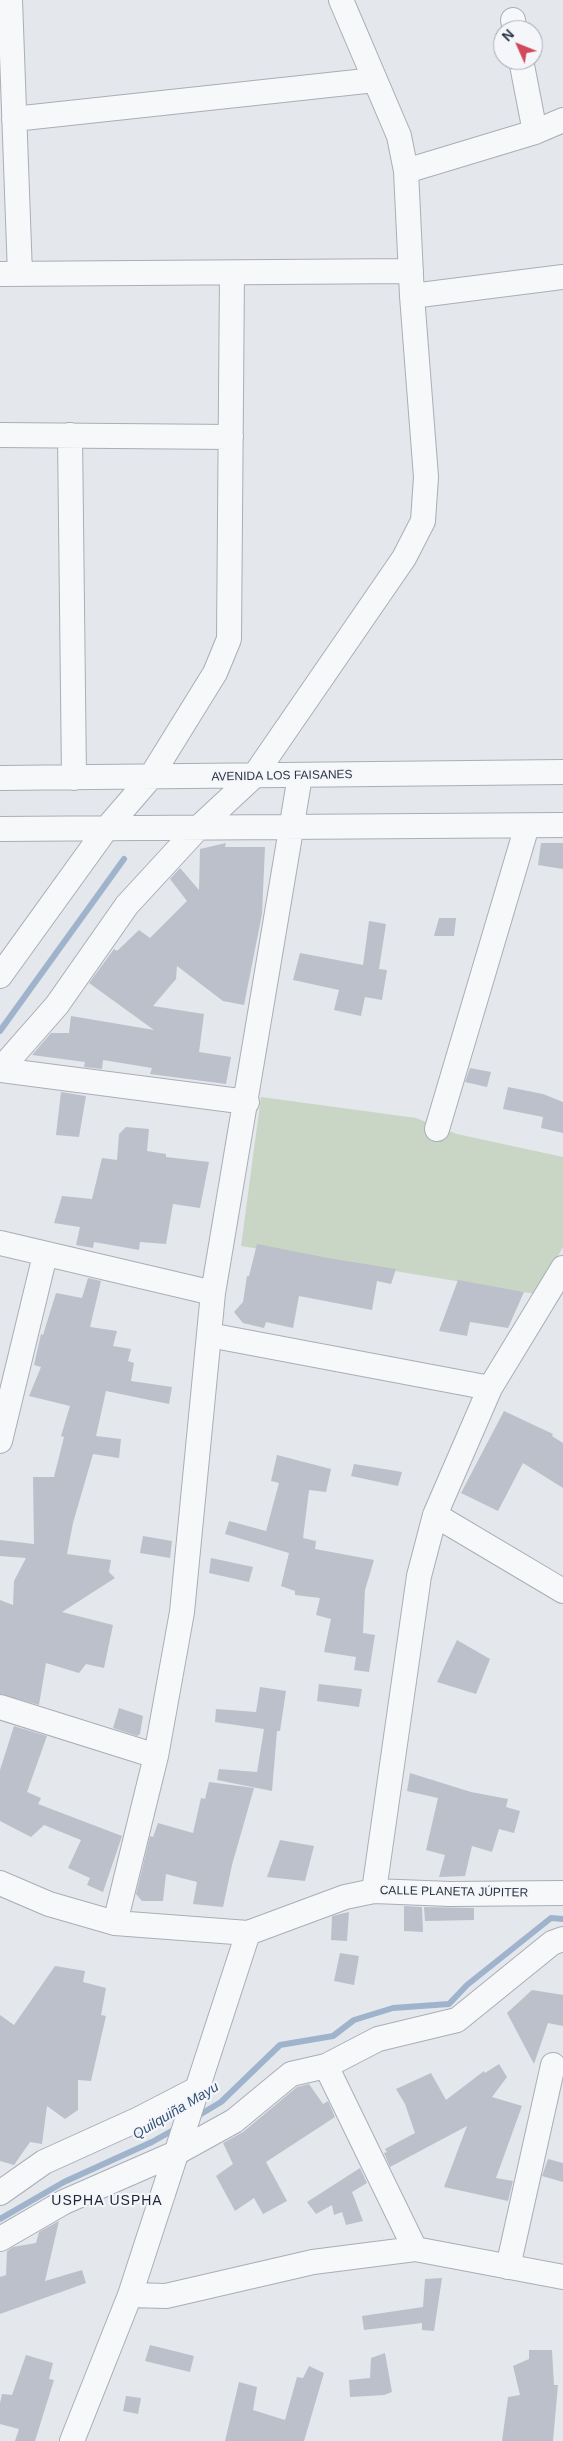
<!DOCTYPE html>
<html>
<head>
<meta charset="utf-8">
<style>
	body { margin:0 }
	#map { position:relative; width:563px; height:2441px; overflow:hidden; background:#e4e7ec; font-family:Arial,sans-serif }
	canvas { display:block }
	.north { position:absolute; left:493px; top:20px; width:50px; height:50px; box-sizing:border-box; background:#f4f6f9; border:1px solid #a4a8b1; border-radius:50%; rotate:314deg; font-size:14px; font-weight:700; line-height:20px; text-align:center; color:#2b3445 }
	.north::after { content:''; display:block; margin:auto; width:18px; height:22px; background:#d1495b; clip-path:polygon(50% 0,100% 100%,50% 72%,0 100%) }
</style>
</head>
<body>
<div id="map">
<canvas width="563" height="2441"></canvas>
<div class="north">N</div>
</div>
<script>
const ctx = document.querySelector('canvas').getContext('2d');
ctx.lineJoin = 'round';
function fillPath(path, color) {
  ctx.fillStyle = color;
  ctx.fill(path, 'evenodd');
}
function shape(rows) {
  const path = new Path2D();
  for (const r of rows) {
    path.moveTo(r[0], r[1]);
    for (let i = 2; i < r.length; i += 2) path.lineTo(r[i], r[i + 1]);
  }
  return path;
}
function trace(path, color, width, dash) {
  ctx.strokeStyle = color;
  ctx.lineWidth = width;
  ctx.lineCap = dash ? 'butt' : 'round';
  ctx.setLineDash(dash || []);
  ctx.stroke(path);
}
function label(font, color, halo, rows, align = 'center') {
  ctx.font = font + ' Arial,sans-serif';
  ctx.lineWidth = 4.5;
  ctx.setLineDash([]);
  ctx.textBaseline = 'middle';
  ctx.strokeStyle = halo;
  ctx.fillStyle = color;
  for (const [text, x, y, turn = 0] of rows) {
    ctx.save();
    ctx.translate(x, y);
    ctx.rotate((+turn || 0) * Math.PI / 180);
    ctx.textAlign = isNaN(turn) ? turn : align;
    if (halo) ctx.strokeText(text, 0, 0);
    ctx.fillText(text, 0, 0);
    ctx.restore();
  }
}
fillPath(shape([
	[261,1097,416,1118,457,1134,563,1157,563,1247,536,1294,241,1246]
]), '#c9d6c5');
trace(shape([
	[0,1031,124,859],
	[196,2117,221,2102,280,2045,333,2036,354,2020,393,2008,449,2004,467,1985,551,1918,563,1919],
	[0,2219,64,2182,152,2142,177,2128]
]), '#9fb4cc', 6);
fillPath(shape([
	[226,843,225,847,265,847,262,914,244,1005,223,1001,177,966,176,979,153,1006,204,1014,199,1052,231,1057,226,1084,150,1074,152,1068,103,1060,102,1069,84,1067,85,1062,32,1055,51,1033,69,1033,71,1016,154,1030,89,983,114,949,117,951,139,930,150,938,187,901,170,879,180,868,199,890,200,849],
	[541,843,563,843,563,869,538,865],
	[439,918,456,918,454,936,434,936],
	[369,921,386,924,379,969,387,970,382,1000,365,997,361,1016,334,1010,339,990,293,980,300,953,363,965],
	[470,1068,491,1072,487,1087,465,1082],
	[508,1087,543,1094,563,1102,563,1133,541,1128,543,1117,503,1109],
	[61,1092,86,1096,79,1137,56,1135],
	[126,1127,149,1129,147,1151,166,1154,166,1157,209,1162,200,1208,173,1204,166,1244,140,1242,139,1250,94,1242,93,1248,76,1245,80,1227,54,1223,62,1196,92,1199,102,1158,117,1160,119,1134],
	[257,1244,328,1258,396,1269,391,1284,377,1281,372,1310,299,1296,293,1328,266,1322,264,1328,243,1323,234,1312,243,1302,247,1276,249,1276],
	[88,1278,101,1281,90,1327,117,1331,113,1346,131,1349,128,1361,134,1363,131,1381,172,1387,169,1404,106,1391,96,1436,121,1439,119,1458,93,1454,73,1523,67,1554,111,1560,109,1572,115,1578,62,1612,113,1625,104,1668,86,1664,79,1673,46,1663,39,1705,0,1694,0,1600,13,1605,14,1581,26,1558,0,1556,0,1540,34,1544,33,1477,54,1477,64,1437,61,1436,70,1406,29,1396,41,1367,34,1365,41,1334,43,1335,56,1293,82,1298],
	[458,1280,524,1292,508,1328,470,1322,467,1336,439,1331],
	[504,1411,553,1434,552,1436,563,1443,563,1488,523,1463,498,1511,461,1493],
	[277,1455,331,1469,326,1492,309,1490,303,1538,316,1541,315,1549,374,1560,365,1590,363,1633,375,1635,369,1672,354,1670,356,1657,324,1652,331,1619,316,1615,320,1598,295,1595,295,1591,281,1586,289,1553,225,1534,229,1521,266,1531,279,1483,271,1481],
	[354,1464,402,1472,398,1486,351,1476],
	[143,1536,172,1541,170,1558,140,1553],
	[211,1558,253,1567,249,1582,209,1573],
	[457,1640,490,1659,476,1694,437,1682],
	[319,1684,362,1689,359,1707,317,1701],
	[260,1687,286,1691,280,1731,277,1731,272,1791,217,1780,219,1769,257,1772,264,1729,215,1722,216,1709,256,1712],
	[119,1708,143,1716,140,1734,137,1736,113,1728],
	[14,1726,47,1736,27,1792,41,1798,38,1804,122,1836,103,1892,87,1885,90,1878,68,1868,81,1840,44,1825,31,1837,0,1821,0,1770],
	[410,1773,471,1792,508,1799,506,1807,520,1811,514,1833,499,1829,492,1852,472,1846,465,1876,439,1877,445,1855,426,1850,438,1798,407,1791],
	[209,1782,254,1788,232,1865,223,1907,193,1904,197,1882,166,1874,163,1901,142,1901,136,1894,150,1836,153,1837,158,1823,193,1833,201,1798,205,1799],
	[280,1840,314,1846,305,1881,267,1877],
	[404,1906,422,1907,423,1932,404,1931],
	[424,1907,474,1908,474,1920,425,1921],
	[349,1912,347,1941,331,1940,332,1916],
	[340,1953,359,1956,354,1985,334,1981],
	[55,1966,85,1971,83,1982,106,1988,101,2015,106,2016,91,2081,78,2080,78,2110,65,2119,47,2106,42,2144,30,2142,14,2165,0,2161,0,2015,14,2025],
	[532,1990,563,1995,563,2026,548,2023,534,2064,507,2013],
	[499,2064,507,2077,492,2097,522,2106,496,2178,513,2181,508,2201,444,2187,467,2126,390,2167,384,2153,387,2152,385,2149,415,2133,405,2104,396,2089,431,2073,446,2100,484,2071,485,2073],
	[309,2084,323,2104,328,2101,335,2117,266,2162,287,2201,263,2214,254,2198,235,2211,216,2176,233,2164,223,2143,243,2132,297,2087],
	[548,2159,563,2163,563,2182,542,2176],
	[360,2168,367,2183,352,2192,363,2221,346,2225,342,2212,334,2215,332,2205,316,2214,307,2202],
	[59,2221,45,2281,82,2270,86,2283,0,2314,0,2277,6,2275,7,2251,13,2247,36,2243,39,2232],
	[442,2278,434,2331,422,2330,422,2323,364,2330,362,2316,423,2307,425,2279],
	[150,2345,194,2356,190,2372,145,2361],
	[529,2350,552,2350,554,2385,558,2385,553,2441,502,2441,508,2397,520,2395,513,2366,529,2359],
	[385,2353,392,2392,384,2395,350,2397,349,2380,370,2378,371,2358],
	[26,2355,53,2363,49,2379,54,2380,35,2441,15,2441,19,2429,0,2424,0,2403,2,2394,12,2395],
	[309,2366,324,2373,304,2441,225,2441,239,2382,257,2387,253,2410,285,2420,297,2377,303,2378],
	[126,2396,141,2398,138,2414,123,2411]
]), '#bbc0ca');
const minor = shape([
	[10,0,20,274],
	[513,20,515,30],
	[521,60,535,132],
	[14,119,375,80],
	[406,171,535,132,563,120],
	[0,274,411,271],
	[412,296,563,277],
	[0,435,231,437],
	[70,435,74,778],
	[0,778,563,772],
	[0,829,563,825],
	[0,976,106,829,150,778,215,673,229,639,232,273],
	[0,1070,57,1005,127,905,197,829,254,776,404,558,423,521,426,477,412,296,406,171,399,136,341,0],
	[0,1070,247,1102],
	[437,1129,527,826],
	[0,1243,213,1293],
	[209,1335,490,1388],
	[0,1441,45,1255],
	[435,1515,563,1591],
	[0,1707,156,1756],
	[0,1883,49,1904,115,1923,248,1933,345,1897,374,1891,450,1894,563,1893],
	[374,1891,419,1576,435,1515,490,1388,563,1268],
	[115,1923,156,1756,182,1612,213,1293,300,776],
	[326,2066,415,2249],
	[0,2193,44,2162,139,2119,197,2089],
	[0,2239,64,2202,176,2153,234,2121,291,2074,326,2066,378,2039,457,2020,552,1943,563,1939],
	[508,2267,553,2065],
	[130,2295,166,2296,313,2262,415,2249,563,2277],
	[72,2441,130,2295,248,1933]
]);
trace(minor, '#a9aeb7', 26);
trace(minor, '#f7f8fa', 24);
label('12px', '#2b3445', '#f4f6f9', [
	["AVENIDA LOS FAISANES",282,776,-1],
	["CALLE PLANETA JÚPITER",454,1892,1]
]);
label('italic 14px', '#34527a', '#f4f6f9', [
	["Quilquiña Mayu",176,2111,-31]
]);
ctx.letterSpacing = '1px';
label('14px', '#1d2536', '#f4f6f9', [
	["USPHA USPHA",107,2201]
]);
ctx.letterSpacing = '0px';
</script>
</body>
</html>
